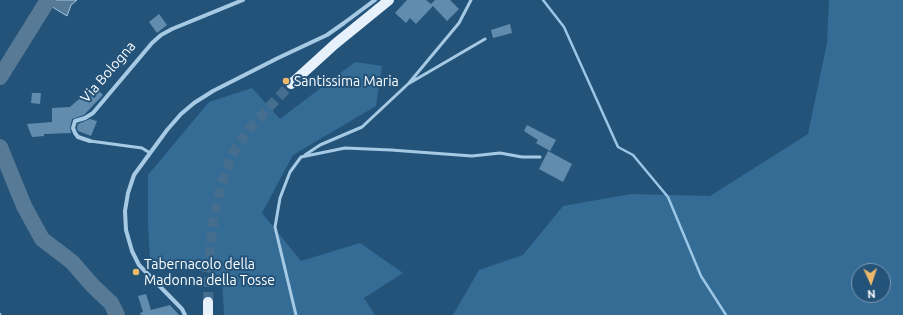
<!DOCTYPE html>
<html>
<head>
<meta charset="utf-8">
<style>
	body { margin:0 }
	#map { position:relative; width:903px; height:315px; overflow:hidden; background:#24537a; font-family:Ubuntu,sans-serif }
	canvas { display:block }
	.north { position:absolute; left:851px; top:263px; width:40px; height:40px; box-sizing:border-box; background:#24537a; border:1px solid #7c98af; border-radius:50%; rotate:177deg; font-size:11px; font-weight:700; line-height:16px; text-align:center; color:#fff }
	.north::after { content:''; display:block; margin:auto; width:14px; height:18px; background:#efb96a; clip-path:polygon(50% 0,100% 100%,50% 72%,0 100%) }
</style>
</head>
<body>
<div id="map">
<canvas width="903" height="315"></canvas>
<div class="north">N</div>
</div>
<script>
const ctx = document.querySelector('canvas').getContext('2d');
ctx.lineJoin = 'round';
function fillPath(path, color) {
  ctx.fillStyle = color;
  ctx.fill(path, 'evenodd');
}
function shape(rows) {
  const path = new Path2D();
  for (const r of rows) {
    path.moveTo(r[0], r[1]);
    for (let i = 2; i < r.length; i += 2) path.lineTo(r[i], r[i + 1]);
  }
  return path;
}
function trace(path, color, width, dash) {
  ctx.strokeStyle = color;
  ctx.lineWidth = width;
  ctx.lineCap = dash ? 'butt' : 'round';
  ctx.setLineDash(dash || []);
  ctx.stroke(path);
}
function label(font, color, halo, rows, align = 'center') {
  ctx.font = font + ' Ubuntu,sans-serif';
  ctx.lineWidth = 4;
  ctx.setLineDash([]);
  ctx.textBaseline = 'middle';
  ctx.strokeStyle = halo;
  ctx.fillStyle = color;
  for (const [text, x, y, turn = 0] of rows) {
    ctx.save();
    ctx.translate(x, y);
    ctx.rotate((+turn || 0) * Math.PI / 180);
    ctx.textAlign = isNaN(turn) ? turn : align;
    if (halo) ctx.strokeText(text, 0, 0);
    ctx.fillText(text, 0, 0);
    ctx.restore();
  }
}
fillPath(shape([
	[829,0,903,0,903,315,453,315,479,270,523,255,563,206,631,194,710,196,808,134,827,43],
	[859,271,883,271,883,295,859,295],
	[355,62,382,66,376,106,293,155,262,213,301,261,360,243,403,273,364,298,375,315,224,315,222,276,150,259,148,225,148,175,209,102,252,88,280,119]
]), '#346c96');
const water = shape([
	[41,0,77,0,71,5,67,16,41,0]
]);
fillPath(water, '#577a96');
trace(water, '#9bc6e5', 1);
trace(shape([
	[543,0,564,27,618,147,633,155,668,197,701,276,726,315]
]), '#9bc6e5', 2.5);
trace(shape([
	[0,77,48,0],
	[0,147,24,206,42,239,72,262,93,286,111,303,117,315]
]), '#577a96', 16);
fillPath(shape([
	[407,0,426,0,431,4,435,0,450,0,459,9,447,21,433,6,416,24,410,18,406,23,395,13],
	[159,14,167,25,157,33,149,22],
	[510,24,512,33,493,38,491,30],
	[94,86,103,95,84,115,72,119,70,128,71,133,44,134,44,136,32,137,27,124,52,122,52,108,70,107],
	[32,93,41,93,40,104,31,103],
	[90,119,97,121,91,136,78,131,77,128,78,124],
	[527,125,556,140,550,151,536,143,538,140,524,131],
	[548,151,572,164,563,182,539,169],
	[146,294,151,310,170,305,179,315,141,315,140,313,143,312,138,296]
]), '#618cae');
trace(shape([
	[208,302,210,251,214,217,221,185,234,151,253,124,291,84]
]), '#456d8e', 10, [10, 5]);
trace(shape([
	[0,313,1,315]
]), '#a6cae4', 1.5, [2, 3]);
trace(shape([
	[409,83,459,23,471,0],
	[90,141,142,148,150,153],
	[305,155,320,145,362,127,408,84,485,39],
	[296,315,275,227,280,198,290,172,301,157,345,148,391,150,472,156,500,153,522,157,540,157]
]), '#a6cae4', 3);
trace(shape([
	[90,141,78,137,75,133,73,128,75,121,85,118,93,113,152,43,161,35,172,29,243,0],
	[185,315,182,309,139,265,132,251,126,230,125,211,128,193,134,175,167,130,181,114,194,103,213,91,278,58,327,35,344,23,375,0]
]), '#a6cae4', 4);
trace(shape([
	[291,84,335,44,389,0],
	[208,315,208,302]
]), '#e6f1fc', 10);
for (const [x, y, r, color] of [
	[286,81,4,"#efb96a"],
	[136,272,4,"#efb96a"]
]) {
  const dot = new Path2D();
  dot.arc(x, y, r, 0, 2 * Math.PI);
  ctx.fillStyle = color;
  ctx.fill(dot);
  trace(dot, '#24537a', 1.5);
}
label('14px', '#fff', '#24537a', [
	["Via Bologna",108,72,-49]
]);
label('14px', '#fff', '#24537a', [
	["Santissima Maria",294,81],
	["Tabernacolo della",144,264],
	["Madonna della Tosse",144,280]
], 'left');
</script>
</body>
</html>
